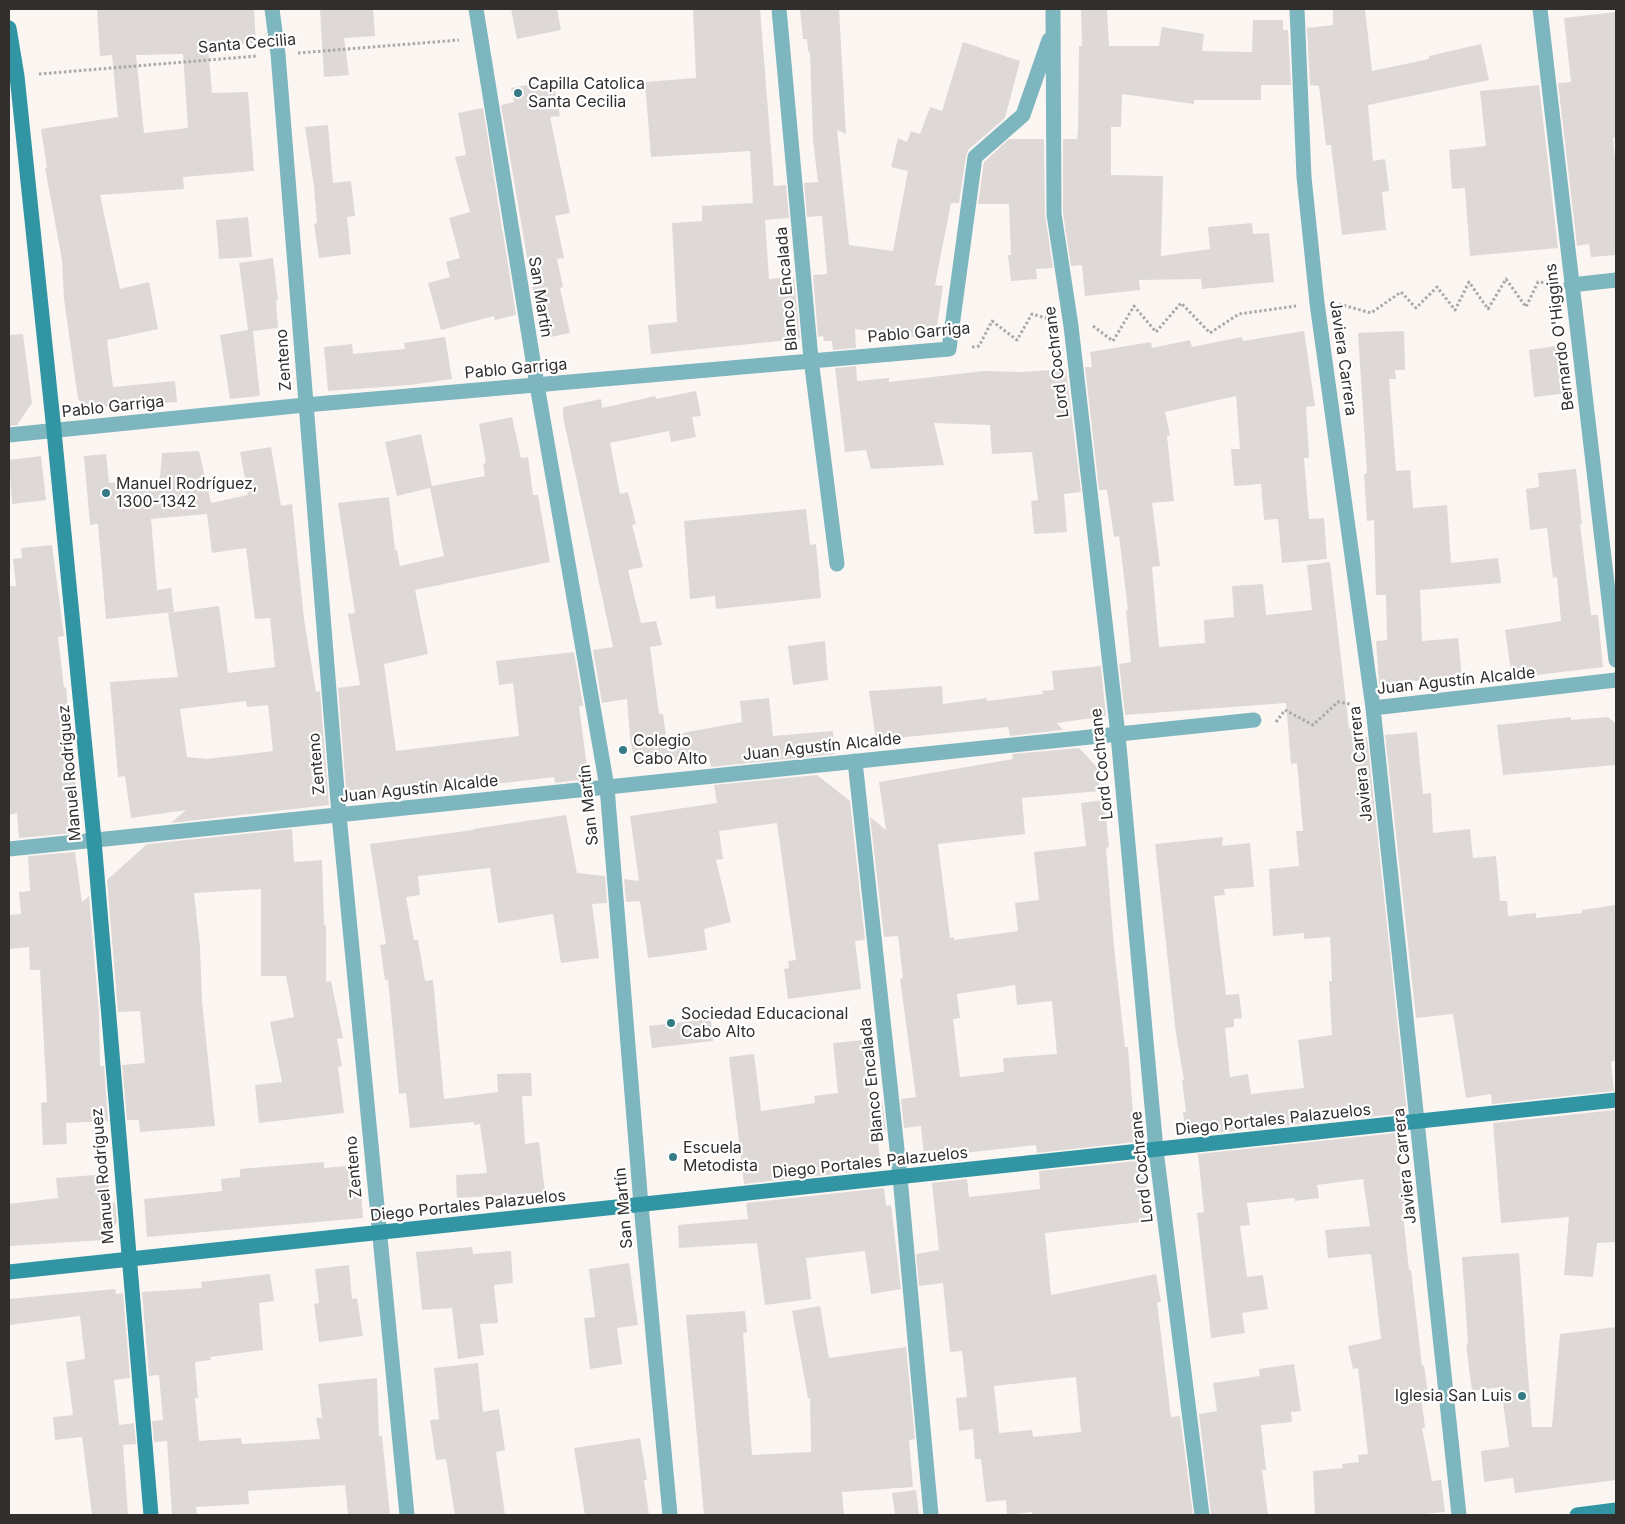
<!DOCTYPE html>
<html>
<head>
<meta charset="utf-8">
<style>
	body { margin:0 }
	#map { position:relative; width:1625px; height:1524px; overflow:hidden; background:#fcf6f3; font-family:Inter,sans-serif }
	canvas { display:block }
	.frame { position:absolute; inset:0; border:10px solid #312f2e; pointer-events:none }
</style>
</head>
<body>
<div id="map">
<canvas width="1625" height="1524"></canvas>
<div class="frame"></div>
</div>
<script>
const ctx = document.querySelector('canvas').getContext('2d');
ctx.lineJoin = 'round';
function fillPath(path, color) {
  ctx.fillStyle = color;
  ctx.fill(path, 'evenodd');
}
function shape(rows) {
  const path = new Path2D();
  for (const r of rows) {
    path.moveTo(r[0], r[1]);
    for (let i = 2; i < r.length; i += 2) path.lineTo(r[i], r[i + 1]);
  }
  return path;
}
function trace(path, color, width, dash) {
  ctx.strokeStyle = color;
  ctx.lineWidth = width;
  ctx.lineCap = dash ? 'butt' : 'round';
  ctx.setLineDash(dash || []);
  ctx.stroke(path);
}
function label(font, color, halo, rows, align = 'center') {
  ctx.font = font + ' Inter,sans-serif';
  ctx.lineWidth = 4.5;
  ctx.setLineDash([]);
  ctx.textBaseline = 'middle';
  ctx.strokeStyle = halo;
  ctx.fillStyle = color;
  for (const [text, x, y, turn = 0] of rows) {
    ctx.save();
    ctx.translate(x, y);
    ctx.rotate((+turn || 0) * Math.PI / 180);
    ctx.textAlign = isNaN(turn) ? turn : align;
    if (halo) ctx.strokeText(text, 0, 0);
    ctx.fillText(text, 0, 0);
    ctx.restore();
  }
}
fillPath(shape([
	[97,9,254,9,256,43,208,47,212,93,248,92,254,171,183,177,184,189,100,195,120,289,149,282,158,329,107,340,113,387,175,381,177,402,87,408,78,399,64,299,62,260,45,168,47,168,41,129,118,117,112,55,100,56],
	[183,54,188,128,144,133,136,55],
	[320,9,373,9,375,36,344,38,349,75,324,77],
	[511,9,557,9,561,30,517,39],
	[693,9,760,9,774,186,786,185,789,218,765,220,769,279,794,277,800,339,651,354,648,325,677,322,672,223,702,221,702,206,753,203,750,151,651,157,645,82,696,78],
	[800,9,839,9,846,134,837,130,849,245,893,251,908,171,891,167,898,138,907,142,911,131,920,134,930,107,942,111,963,42,1020,61,1005,118,968,150,966,156,959,203,951,203,935,285,943,286,935,340,855,329,856,348,833,350,832,341,824,341,823,336,818,337,813,275,827,274,822,216,807,217,804,183,818,182,813,140,810,52,808,51,807,39,803,39],
	[1081,9,1107,9,1109,46,1159,46,1162,27,1204,34,1202,51,1252,52,1253,20,1283,20,1283,30,1288,30,1291,85,1261,85,1261,100,1194,100,1194,104,1122,94,1121,127,1111,127,1111,175,1163,176,1161,256,1210,249,1208,227,1252,223,1253,234,1269,233,1274,282,1202,289,1201,279,1139,280,1140,290,1085,296,1082,265,1071,266,1063,213,1063,139,1077,139,1078,131,1079,46,1082,46],
	[1333,9,1365,9,1372,71,1429,59,1429,56,1481,44,1489,80,1368,105,1373,161,1385,159,1389,191,1382,192,1386,230,1342,235,1331,145,1326,145,1319,86,1310,85,1307,28,1333,25],
	[1616,12,1616,137,1613,138,1616,168,1616,255,1591,257,1589,244,1577,246,1558,83,1571,82,1564,18],
	[553,80,560,116,550,117,570,213,555,216,564,258,557,259,563,287,560,288,570,333,541,339,501,105,514,102,511,88],
	[1539,85,1558,248,1470,256,1465,188,1452,189,1449,150,1486,146,1480,91],
	[483,108,516,315,495,320,494,316,441,330,428,283,450,277,446,262,460,258,449,218,470,212,455,157,466,155,458,113],
	[328,125,333,183,351,181,355,216,347,217,351,254,319,258,314,224,317,223,314,186,305,127],
	[1009,139,1044,139,1045,214,1053,268,1036,269,1037,279,1011,281,1008,255,1011,255,1009,204,978,204,984,162],
	[248,217,252,257,219,259,216,220],
	[273,258,278,300,276,301,278,328,253,331,260,396,230,399,220,335,248,330,239,263],
	[1304,331,1315,406,1306,407,1309,458,1304,458,1309,519,1324,518,1327,559,1282,563,1278,519,1264,520,1261,484,1234,486,1231,449,1240,449,1236,396,1165,412,1170,435,1167,436,1174,501,1152,503,1160,566,1152,567,1159,647,1205,643,1204,620,1234,617,1232,586,1263,584,1266,615,1312,610,1307,565,1330,562,1349,729,1354,728,1355,735,1364,734,1364,737,1367,737,1407,1113,1186,1136,1183,1112,1186,1112,1182,1080,1184,1080,1176,1034,1155,844,1223,837,1222,846,1250,843,1254,887,1224,889,1225,895,1214,896,1226,995,1239,994,1242,1018,1234,1019,1234,1027,1225,1028,1230,1077,1248,1074,1251,1094,1304,1088,1298,1040,1332,1035,1329,981,1332,981,1330,937,1304,939,1304,933,1273,936,1269,869,1299,866,1296,831,1303,831,1297,763,1291,764,1286,703,1125,715,1119,664,1131,662,1126,610,1128,610,1119,536,1114,537,1107,490,1099,490,1085,367,1092,367,1090,352,1151,342,1152,348,1190,340,1192,347,1242,337,1243,341],
	[1404,331,1405,370,1395,370,1396,379,1389,379,1396,471,1410,470,1413,508,1447,505,1451,563,1498,558,1501,583,1420,590,1422,641,1458,638,1462,677,1379,684,1376,641,1387,640,1386,595,1376,595,1374,520,1367,521,1364,474,1367,473,1358,333],
	[23,334,32,403,17,425,9,426,9,335],
	[445,337,452,379,410,385,328,391,324,347,352,344,353,354,405,349,404,343],
	[1562,345,1568,393,1534,397,1529,350],
	[856,366,857,381,889,378,889,382,984,371,1021,372,1066,369,1081,492,1064,494,1067,532,1034,534,1031,501,1038,500,1032,452,992,454,990,425,934,423,944,465,871,469,866,450,845,452,835,368],
	[696,391,701,416,692,417,696,437,671,442,669,431,610,443,620,494,628,492,636,524,632,525,643,567,628,570,641,623,656,621,662,645,650,647,659,714,663,714,666,736,742,722,740,701,769,698,773,736,833,731,835,754,711,767,709,755,636,767,630,738,627,699,602,703,593,650,613,647,563,417,563,407,601,399,602,408,655,396,656,399],
	[512,417,521,458,528,457,533,495,538,495,550,562,415,590,428,654,384,664,396,751,519,736,513,683,499,685,496,661,574,652,583,706,579,706,587,768,579,780,555,783,554,777,347,802,338,688,360,685,348,614,355,613,338,503,389,497,395,550,397,550,400,566,444,556,430,488,397,496,385,442,421,434,432,486,485,476,483,464,486,463,479,424],
	[271,447,281,506,292,504,304,619,316,692,320,691,329,805,171,823,186,810,131,818,125,776,118,777,110,682,178,677,168,613,219,606,228,673,275,667,270,618,255,619,246,548,212,553,207,514,151,519,157,590,171,588,174,612,106,619,98,524,90,525,84,456,106,454,109,483,160,478,162,453,199,451,211,503,248,495,240,452],
	[246,701,247,707,268,705,273,751,207,759,187,757,180,709],
	[41,456,46,500,12,504,9,460],
	[1576,469,1582,524,1580,524,1591,615,1598,615,1603,667,1512,678,1505,630,1561,621,1557,577,1553,578,1547,528,1530,530,1526,489,1539,487,1538,473],
	[806,509,810,545,816,544,821,598,716,609,715,596,690,599,684,521],
	[52,545,64,636,58,637,64,688,66,687,77,799,71,800,74,833,19,838,17,813,9,815,9,586,16,586,13,559,22,558,21,548],
	[825,641,828,680,793,685,788,646],
	[1101,666,1106,716,1057,723,1063,730,1010,736,1008,727,876,740,869,691,942,686,943,704,987,698,987,701,1043,694,1042,691,1054,690,1052,671],
	[1571,717,1571,720,1608,717,1616,724,1616,765,1503,775,1497,725],
	[1417,732,1423,794,1431,793,1433,833,1470,829,1473,858,1496,856,1500,901,1507,901,1508,916,1536,913,1536,918,1582,913,1582,910,1616,905,1616,1060,1611,1062,1614,1091,1492,1104,1491,1094,1466,1098,1453,1014,1416,1018,1385,735],
	[1079,748,1097,767,1100,791,1022,798,1025,834,938,844,950,938,954,937,954,940,1018,931,1015,903,1039,900,1034,852,1086,846,1081,803,1104,800,1109,847,1106,848,1114,947,1125,1047,1128,1047,1135,1142,1037,1153,1036,1145,964,1153,965,1160,931,1164,930,1156,924,1157,921,1126,904,1128,901,1099,916,1097,900,979,903,978,898,936,884,937,870,817,886,830,879,782,1013,759,1012,754],
	[1015,985,1017,1005,1052,1001,1057,1054,1003,1058,1004,1072,960,1077,953,1019,960,1018,957,994],
	[817,775,850,801,865,940,855,941,861,989,788,999,784,969,789,968,788,961,796,960,777,823,719,831,723,859,716,860,731,922,704,929,707,950,648,958,640,901,626,902,624,879,639,881,630,816,717,803,714,785],
	[566,815,577,873,605,876,607,903,592,904,599,958,561,963,553,914,498,923,490,868,418,876,420,895,406,897,414,940,418,940,425,981,433,980,444,1099,498,1092,497,1074,531,1073,532,1096,522,1096,525,1144,539,1142,545,1193,457,1198,456,1175,487,1173,480,1124,474,1125,474,1122,410,1128,406,1093,399,1094,388,980,385,980,380,945,386,944,370,844,473,830,473,829],
	[292,829,294,862,322,860,324,925,326,925,326,982,331,981,343,1038,337,1039,342,1066,338,1067,344,1113,259,1123,255,1085,282,1082,270,1022,294,1017,286,976,261,976,261,889,194,893,200,947,202,1001,215,1126,140,1132,139,1120,127,1120,122,1065,145,1063,140,1011,118,1012,107,880,147,844],
	[75,852,82,902,89,896,99,1013,100,1066,104,1066,108,1121,66,1123,67,1144,43,1145,41,1103,47,1102,40,970,30,970,29,947,9,949,9,915,21,914,19,892,30,891,28,856],
	[711,1019,713,1041,652,1048,649,1026],
	[864,1040,871,1102,882,1101,886,1130,877,1132,881,1169,744,1184,729,1057,754,1054,761,1111,815,1103,814,1096,838,1093,833,1043],
	[1615,1110,1616,1242,1597,1243,1593,1277,1564,1275,1569,1217,1501,1223,1493,1123],
	[1395,1133,1405,1203,1402,1204,1409,1270,1411,1270,1422,1366,1424,1365,1428,1394,1421,1395,1425,1428,1422,1428,1432,1481,1441,1480,1445,1512,1412,1515,1315,1515,1313,1471,1343,1468,1342,1464,1359,1462,1358,1455,1368,1454,1358,1368,1353,1369,1348,1346,1381,1339,1371,1254,1328,1258,1325,1230,1370,1226,1363,1179,1317,1185,1319,1198,1295,1201,1294,1198,1247,1203,1250,1225,1240,1226,1247,1277,1263,1275,1268,1309,1242,1313,1245,1333,1211,1338,1197,1213,1204,1212,1198,1154],
	[1137,1161,1139,1178,1145,1177,1150,1221,1045,1233,1051,1295,1156,1274,1161,1302,1157,1302,1171,1417,1180,1416,1193,1515,1032,1515,1032,1512,1007,1515,1006,1500,986,1502,981,1459,975,1459,973,1429,959,1431,956,1398,967,1397,962,1351,950,1352,943,1283,919,1286,916,1254,939,1250,932,1183,967,1179,969,1197,1040,1189,1039,1171],
	[1076,1377,1081,1432,1033,1437,1032,1430,999,1433,994,1386],
	[324,1162,324,1168,359,1165,363,1218,147,1237,144,1199,222,1191,221,1179,240,1177,240,1169],
	[108,1174,110,1203,115,1202,117,1222,104,1240,9,1246,9,1204,58,1198,56,1178],
	[884,1188,886,1206,891,1205,901,1289,871,1294,865,1251,806,1258,811,1299,765,1305,757,1243,679,1248,678,1225,748,1219,746,1203],
	[472,1247,473,1254,511,1251,513,1283,494,1285,498,1323,480,1324,484,1355,458,1359,452,1308,422,1310,416,1252],
	[1519,1253,1532,1427,1552,1427,1560,1334,1616,1327,1616,1480,1515,1493,1513,1478,1484,1482,1481,1451,1509,1447,1501,1387,1472,1391,1466,1345,1468,1344,1462,1257],
	[629,1263,638,1325,617,1328,622,1364,590,1369,584,1318,595,1317,589,1269],
	[349,1265,352,1299,357,1298,363,1336,319,1342,314,1304,319,1303,315,1269],
	[270,1274,274,1301,259,1303,263,1350,210,1357,211,1360,195,1362,198,1398,195,1398,199,1441,241,1438,242,1444,320,1439,316,1418,322,1418,318,1384,377,1378,379,1436,382,1436,390,1515,348,1515,345,1485,248,1491,249,1504,196,1507,197,1515,172,1515,167,1441,154,1442,152,1421,163,1420,159,1375,149,1376,142,1292,202,1288,201,1282],
	[115,1289,116,1294,123,1293,130,1378,114,1380,119,1425,134,1423,136,1444,123,1445,128,1515,92,1515,82,1437,55,1440,53,1417,73,1415,66,1362,85,1359,80,1316,9,1325,9,1299],
	[820,1306,829,1358,906,1347,915,1439,909,1440,913,1487,842,1492,844,1515,704,1515,686,1315,745,1311,747,1332,743,1333,752,1455,811,1452,810,1398,808,1398,792,1311],
	[478,1363,483,1412,499,1409,505,1450,496,1452,505,1515,455,1515,446,1459,436,1460,430,1420,439,1419,434,1368],
	[1294,1364,1301,1411,1291,1412,1292,1422,1261,1425,1266,1470,1262,1470,1268,1515,1211,1515,1199,1414,1217,1411,1213,1383,1260,1376,1259,1369],
	[640,1438,647,1480,644,1480,649,1515,585,1515,574,1448],
	[916,1490,919,1515,895,1515,892,1493]
]), '#ded9d6');
trace(shape([
	[298,53,459,40],
	[39,74,257,56],
	[1339,304,1371,313,1401,292,1416,308,1437,287,1455,310,1469,282,1488,309,1506,279,1526,307,1538,282,1551,283],
	[1093,326,1113,341,1134,306,1156,332,1181,303,1210,333,1239,314,1296,306],
	[972,347,979,346,992,321,1017,340,1032,314,1049,319],
	[1276,722,1285,710,1313,725,1338,702,1350,704]
]), '#aca8a5', 3, [2.5, 2.5]);
trace(shape([
	[272,9,278,54,339,815,407,1515],
	[476,9,537,385,607,787,641,1205,670,1515],
	[779,9,811,359,837,564],
	[1053,9,1054,214,1071,326,1118,735,1156,1150,1202,1515],
	[1297,9,1304,177,1317,303,1373,708,1459,1515],
	[1540,9,1616,660],
	[1571,285,1616,280],
	[9,435,305,405,949,349,975,157,1023,115,1049,40],
	[1373,708,1616,680],
	[855,761,900,1177,931,1515],
	[9,849,1254,720]
]), '#7db6bf', 15);
trace(shape([
	[9,28,17,76,54,431,94,840,151,1515],
	[9,1272,1616,1100],
	[1577,1515,1616,1510]
]), '#3195a3', 15);
for (const [x, y, r, color] of [
	[518,93,5,"#357b86"],
	[106,493,5,"#357b86"],
	[623,750,5,"#357b86"],
	[671,1023,5,"#357b86"],
	[673,1157,5,"#357b86"],
	[1522,1396,5,"#357b86"]
]) {
  const dot = new Path2D();
  dot.arc(x, y, r, 0, 2 * Math.PI);
  ctx.fillStyle = color;
  ctx.fill(dot);
  trace(dot, '#fff', 2);
}
label('16px', '#312f2e', '#fff', [
	["Santa Cecilia",247,44,-5],
	["Blanco Encalada",787,289,-95],
	["San Martín",540,297,81],
	["Pablo Garriga",919,333,-5],
	["Bernardo O'Higgins",1560,337,-97],
	["Javiera Carrera",1343,358,82],
	["Zenteno",284,360,-94],
	["Lord Cochrane",1057,362,-97],
	["Pablo Garriga",516,369,-5],
	["Pablo Garriga",113,407,-6],
	["Juan Agustín Alcalde",1456,681,-6],
	["Juan Agustín Alcalde",822,747,-6],
	["Zenteno",317,764,-95],
	["Lord Cochrane",1102,764,-96],
	["Javiera Carrera",1361,764,-96],
	["Manuel Rodríguez",70,773,-95],
	["Juan Agustín Alcalde",419,789,-6],
	["San Martín",589,805,-96],
	["Blanco Encalada",872,1080,-96],
	["Diego Portales Palazuelos",1273,1120,-6],
	["Diego Portales Palazuelos",870,1163,-6],
	["Javiera Carrera",1405,1166,-96],
	["Zenteno",354,1167,-95],
	["Lord Cochrane",1142,1167,-96],
	["Manuel Rodríguez",103,1176,-95],
	["Diego Portales Palazuelos",468,1206,-6],
	["San Martín",624,1208,-95]
]);
label('16px', '#312f2e', '#fff', [
	["Capilla Catolica",528,84],
	["Santa Cecilia",528,102],
	["Manuel Rodríguez,",116,484],
	["1300-1342",116,502],
	["Colegio",633,741],
	["Cabo Alto",633,759],
	["Sociedad Educacional",681,1014],
	["Cabo Alto",681,1032],
	["Escuela",683,1148],
	["Metodista",683,1166],
	["Iglesia San Luis",1512,1396,"right"]
], 'left');
</script>
</body>
</html>
